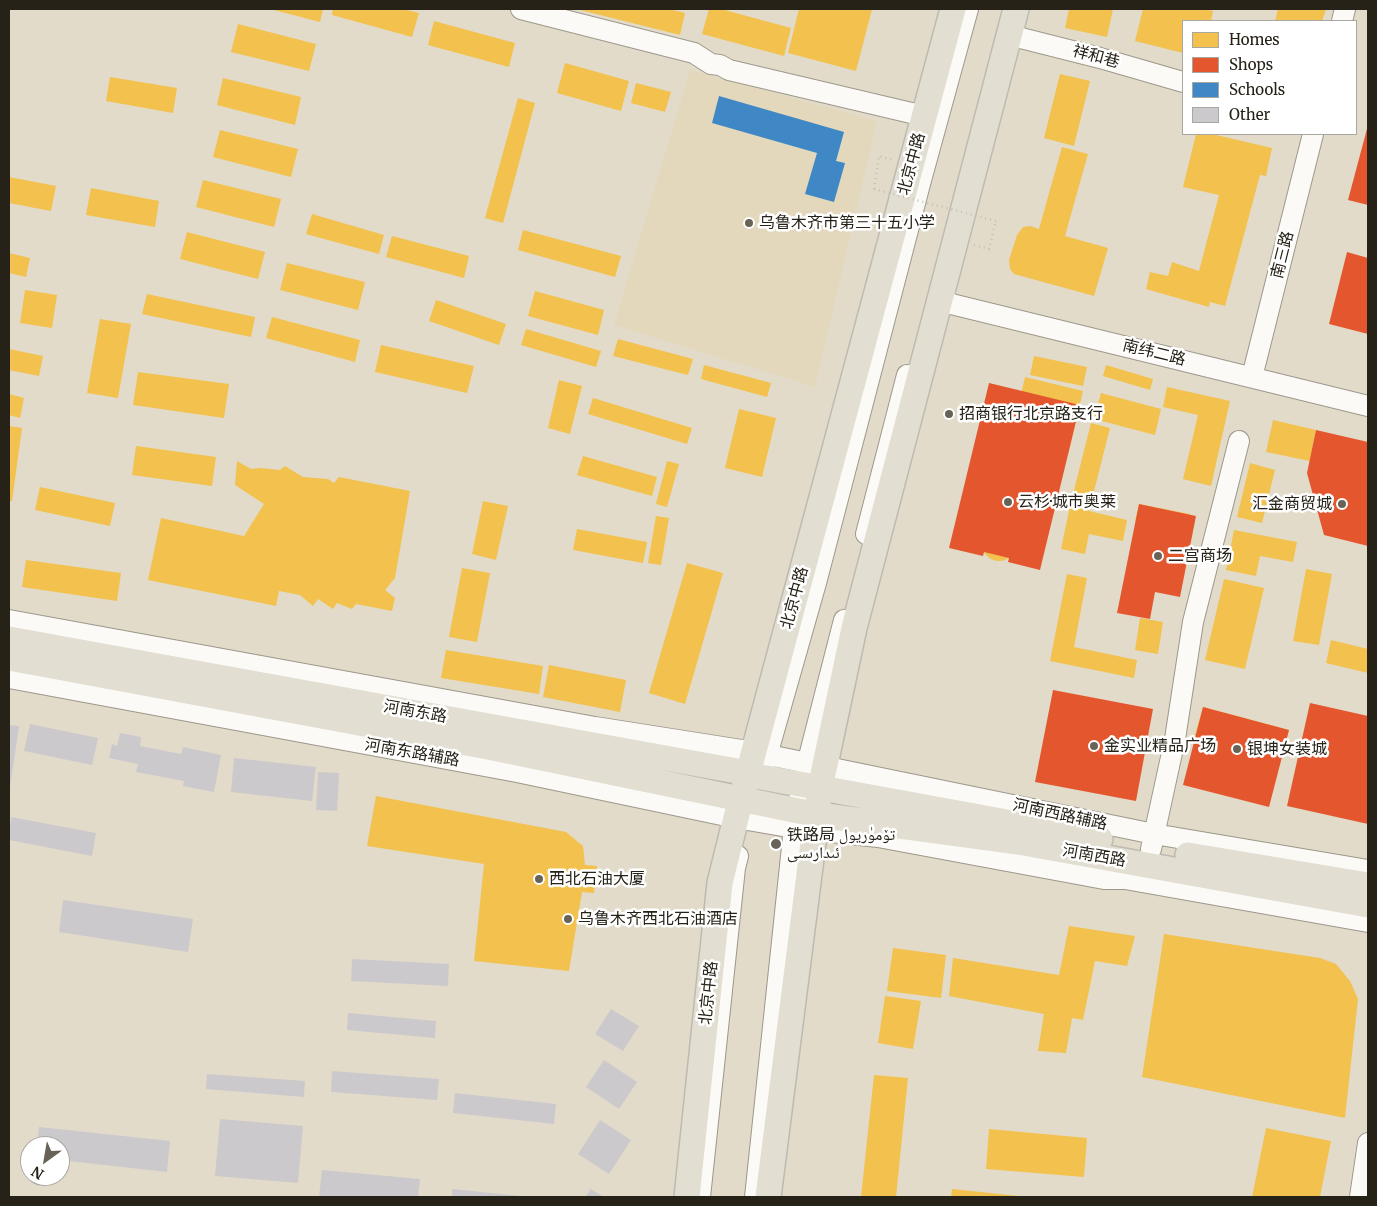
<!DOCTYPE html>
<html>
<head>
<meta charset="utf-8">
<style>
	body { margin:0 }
	#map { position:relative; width:1377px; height:1206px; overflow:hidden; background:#e2dbca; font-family:Merriweather,serif }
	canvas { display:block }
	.frame { position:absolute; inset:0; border:10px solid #272217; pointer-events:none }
	.legend { position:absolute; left:1182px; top:20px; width:175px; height:115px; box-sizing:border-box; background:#fff; border:1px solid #a9a7a2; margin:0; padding:6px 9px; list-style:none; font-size:15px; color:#272217 }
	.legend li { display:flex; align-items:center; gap:10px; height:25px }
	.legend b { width:25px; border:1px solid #a9a7a2 }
	.north { position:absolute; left:20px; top:1136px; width:50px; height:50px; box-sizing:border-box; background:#fff; border:1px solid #a9a7a2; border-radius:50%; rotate:212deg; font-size:14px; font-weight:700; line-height:20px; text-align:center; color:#272217 }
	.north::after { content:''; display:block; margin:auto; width:18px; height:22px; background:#686356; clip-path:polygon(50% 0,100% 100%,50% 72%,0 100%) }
</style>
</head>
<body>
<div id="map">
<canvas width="1377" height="1206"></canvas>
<div class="frame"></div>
<ul class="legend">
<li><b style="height:14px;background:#f2c14e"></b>Homes</li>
<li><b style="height:14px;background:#e4572e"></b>Shops</li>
<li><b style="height:14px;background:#3f88c5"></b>Schools</li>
<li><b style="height:14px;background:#ccc9cc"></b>Other</li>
</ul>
<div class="north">N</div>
</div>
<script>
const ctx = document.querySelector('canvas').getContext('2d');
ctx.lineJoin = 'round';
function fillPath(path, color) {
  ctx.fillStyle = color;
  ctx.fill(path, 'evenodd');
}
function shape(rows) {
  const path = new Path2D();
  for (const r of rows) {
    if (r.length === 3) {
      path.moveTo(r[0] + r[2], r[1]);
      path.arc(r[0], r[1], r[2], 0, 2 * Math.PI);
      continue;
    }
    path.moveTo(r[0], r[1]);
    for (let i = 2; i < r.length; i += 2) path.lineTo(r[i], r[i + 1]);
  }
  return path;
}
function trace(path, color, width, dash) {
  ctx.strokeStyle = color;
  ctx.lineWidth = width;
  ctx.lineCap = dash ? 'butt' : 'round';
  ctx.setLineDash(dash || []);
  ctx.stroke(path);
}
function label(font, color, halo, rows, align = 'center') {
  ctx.font = font + ' Merriweather,"Noto Naskh Arabic","Noto Sans SC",serif';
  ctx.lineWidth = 5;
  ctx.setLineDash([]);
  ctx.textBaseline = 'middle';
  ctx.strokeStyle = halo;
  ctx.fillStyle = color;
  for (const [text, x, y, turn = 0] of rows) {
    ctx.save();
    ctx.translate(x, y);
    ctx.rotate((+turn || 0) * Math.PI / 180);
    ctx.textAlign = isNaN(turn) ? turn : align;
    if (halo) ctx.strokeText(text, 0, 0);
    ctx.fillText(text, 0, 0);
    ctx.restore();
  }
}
fillPath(shape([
	[690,70,877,121,815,387,614,325]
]), '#e4d8bc');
fillPath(shape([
	[270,9,323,9,320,22],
	[333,9,403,9,419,13,412,37,332,15],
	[576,9,669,9,685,13,680,35],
	[709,9,721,9,791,28,784,56,702,34],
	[799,9,872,9,856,71,788,53],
	[1069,9,1113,9,1107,37,1065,28],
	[1143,9,1203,9,1213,11,1211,21,1183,21,1183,53,1135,41],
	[1278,9,1326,9,1322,21,1275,21],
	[434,21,515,43,509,67,428,45],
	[238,24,316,44,309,71,231,52],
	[565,63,629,81,621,111,557,93],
	[1060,74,1090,81,1074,146,1044,138],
	[110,77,177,88,173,113,106,101],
	[223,78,301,97,295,125,217,105],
	[636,83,671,92,665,112,631,103],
	[518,98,535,103,503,223,485,218],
	[220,130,298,149,291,177,213,157],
	[1196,134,1212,134,1272,148,1266,176,1260,175,1225,306,1210,302,1209,307,1146,289,1150,272,1168,276,1172,262,1199,271,1219,195,1183,187],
	[1062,147,1088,154,1065,236,1108,248,1094,296,1014,274,1010,269,1009,260,1017,235,1023,227,1030,226,1039,229],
	[9,177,56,186,51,211,9,203],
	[203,180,281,199,274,227,196,207],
	[91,188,159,201,155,227,86,215],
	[312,214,384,235,379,254,306,234],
	[523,230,621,256,615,277,518,250],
	[187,232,265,252,258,279,180,259],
	[392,236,469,256,464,278,386,257],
	[9,253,30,258,26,277,9,273],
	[287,263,365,282,358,310,280,290],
	[25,290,57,295,52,328,20,323],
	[535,291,604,310,598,335,528,316],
	[147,294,255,317,251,337,142,314],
	[436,300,506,324,499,345,429,321],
	[272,317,360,340,355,362,266,338],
	[100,319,131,324,118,398,87,393],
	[526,329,601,351,596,367,521,345],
	[618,339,693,359,688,375,613,356],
	[381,345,474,366,467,393,375,372],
	[9,349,43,356,39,376,9,370],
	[1034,356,1087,367,1083,386,1030,375],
	[704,365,771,383,767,397,701,379],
	[1106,365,1153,379,1150,390,1103,376],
	[138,372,229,384,224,418,133,405],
	[1025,377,1083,391,1068,455,1010,441],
	[559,380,582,386,570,434,548,428],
	[1167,387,1230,401,1211,486,1183,479,1198,415,1163,407],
	[1101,393,1161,409,1155,435,1094,419],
	[9,394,24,398,20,418,9,415],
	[593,398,692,428,687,444,588,414],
	[739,409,776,418,762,477,725,468],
	[1273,420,1316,430,1310,461,1266,452],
	[1091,423,1110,428,1089,511,1127,520,1123,541,1089,534,1085,554,1061,549,1070,506],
	[9,426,22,428,12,501,9,501],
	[136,446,216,457,212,486,132,475],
	[583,456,657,477,652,496,577,475],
	[237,461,251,469,260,468,280,470,285,466,303,477,328,479,334,483,339,477,410,491,395,578,385,590,395,598,392,611,356,604,352,609,337,603,333,609,318,599,313,606,300,595,279,591,276,606,148,580,161,518,244,536,264,504,235,485],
	[667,461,679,464,667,507,656,504],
	[1250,463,1275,470,1262,523,1237,517],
	[40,487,115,503,110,526,35,510],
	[483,501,508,506,496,560,472,554],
	[1139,504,1190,514,1187,531,1135,521],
	[656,516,669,518,661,565,648,563],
	[999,544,17],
	[577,529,647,542,643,563,573,550],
	[1234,530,1297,542,1293,562,1260,556,1256,576,1226,570],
	[26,560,121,573,117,601,22,587],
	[687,563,723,573,685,704,649,693],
	[462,568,490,573,477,642,449,637],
	[1306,569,1332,574,1319,645,1293,641],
	[1067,574,1087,578,1074,647,1137,660,1134,678,1050,661],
	[1224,579,1264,588,1245,669,1205,660],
	[1140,618,1163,622,1158,654,1135,650],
	[1331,640,1368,649,1368,673,1326,663],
	[446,650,543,666,539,694,441,678],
	[549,665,626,680,620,712,543,697],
	[1203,707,1289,730,1280,761,1194,738],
	[376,796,566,832,583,846,585,865,597,866,594,893,582,892,569,971,474,961,484,864,367,846],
	[1069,926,1135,936,1127,966,1095,961,1083,1020,1072,1018,1066,1053,1038,1051,1044,1014,949,996,953,958,1059,975],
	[1164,934,1320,958,1336,964,1350,981,1358,999,1345,1118,1142,1077],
	[893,948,946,955,941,998,887,991],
	[885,996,921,1001,913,1049,878,1043],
	[874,1075,908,1078,896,1197,861,1197],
	[1266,1128,1331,1141,1320,1197,1252,1197],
	[989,1129,1087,1138,1084,1177,986,1169],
	[952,1189,1019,1196,1019,1197,951,1197]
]), '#f2c14e');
fillPath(shape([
	[1368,125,1368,205,1348,200],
	[1347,252,1368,258,1368,334,1329,324],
	[989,383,1080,405,1040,570,1008,562,1009,558,984,552,983,556,949,548],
	[1316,430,1368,442,1368,546,1324,535,1307,473],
	[1139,504,1196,516,1180,597,1155,592,1150,619,1117,613],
	[1053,690,1153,709,1136,801,1035,782],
	[1310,703,1368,716,1368,824,1287,806],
	[1203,707,1289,730,1269,807,1183,785]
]), '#e4572e');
fillPath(shape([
	[719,96,844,132,836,161,845,163,834,202,805,194,817,153,712,123]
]), '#3f88c5');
fillPath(shape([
	[30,724,98,738,92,765,24,751],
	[9,725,19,726,10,788,9,788],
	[120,733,141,737,140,746,181,754,183,747,221,755,214,792,183,786,184,781,136,772,138,764,109,758,112,744,117,746],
	[234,758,316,767,312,801,231,792],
	[318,772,339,773,337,811,316,810],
	[11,817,96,833,92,856,9,840],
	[63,900,193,919,188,952,59,932],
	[352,959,449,964,448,986,351,981],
	[611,1009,639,1026,623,1051,595,1034],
	[348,1013,436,1021,435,1038,347,1030],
	[604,1060,637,1082,619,1109,586,1087],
	[332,1071,439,1079,437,1100,331,1092],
	[207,1074,305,1081,304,1097,206,1089],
	[455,1093,556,1104,554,1124,453,1113],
	[220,1119,303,1126,298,1183,215,1176],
	[600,1120,631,1140,609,1174,578,1154],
	[39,1127,170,1141,167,1172,60,1160,60,1146,37,1146],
	[322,1170,420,1179,418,1197,319,1197],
	[452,1189,521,1196,521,1197,452,1197],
	[591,1189,604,1197,585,1197]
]), '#ccc9cc');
const minor = shape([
	[521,9,694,53,711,64,720,65,729,70,924,116],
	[1342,21,1345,9],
	[1009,35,1100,58,1183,82],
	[939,301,1368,406],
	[1252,377,1313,134],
	[866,534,907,375],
	[9,620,595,727,754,752,1154,834,1368,870],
	[9,678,517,772,736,818,794,828,878,837,1104,879,1125,879,1368,922],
	[764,766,816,583,920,184,968,9],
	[1151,849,1175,739,1193,622,1239,441],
	[700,1197,735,868,738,856],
	[755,1197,794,828,802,784,844,620],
	[1360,1197,1368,1143]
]);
const major = shape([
	[9,639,748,773,761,777,1100,839],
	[9,658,488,747,818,815,1018,842,1368,905],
	[1188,855,1368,885],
	[687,1197,720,883,736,818,953,9],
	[768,1197,820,788,854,628,1016,9]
]);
trace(minor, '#9d988b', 22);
trace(major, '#bdbab1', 28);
trace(shape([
	[874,189,879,156,893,160],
	[974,245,989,249,996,221]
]), '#c2c0ba', 2.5, [1, 4]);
trace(minor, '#fbfaf7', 20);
trace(major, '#e2ded1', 25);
trace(shape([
	[874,189,996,221]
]), '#c2c0ba', 2.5, [1, 4]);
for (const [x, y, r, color] of [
	[749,223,5,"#686356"],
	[949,414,5,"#686356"],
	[1008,502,5,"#686356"],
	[1342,504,5,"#686356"],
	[1158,556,5,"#686356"],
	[1094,746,5,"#686356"],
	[1237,749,5,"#686356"],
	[776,844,6,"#686356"],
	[539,879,5,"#686356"],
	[568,919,5,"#686356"]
]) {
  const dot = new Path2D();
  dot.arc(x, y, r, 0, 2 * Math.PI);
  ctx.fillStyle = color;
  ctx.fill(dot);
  trace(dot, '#fff', 2);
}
label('16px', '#272217', '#fff', [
	["祥和巷",1096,57,15],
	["北京中路",912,164,-75],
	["南三路",1283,255,-76],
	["南纬二路",1154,353,14],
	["北京中路",795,598,-75],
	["河南东路",415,712,10],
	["河南东路辅路",412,753,10],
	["河南西路辅路",1060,815,12],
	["河南西路",1094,856,10],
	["北京中路",709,993,-84]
]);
label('16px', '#272217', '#fff', [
	["乌鲁木齐市第三十五小学",759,223],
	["招商银行北京路支行",959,414],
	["云杉·城市奥莱",1018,502],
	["汇金商贸城",1332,504,"right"],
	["二宫商场",1168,556],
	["金实业精品广场",1104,746],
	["银坤女装城",1247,749],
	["铁路局 تۆمۈريول",787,835],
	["ئىدارىسى",787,853],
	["西北石油大厦",549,879],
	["乌鲁木齐西北石油酒店",578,919]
], 'left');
</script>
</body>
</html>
